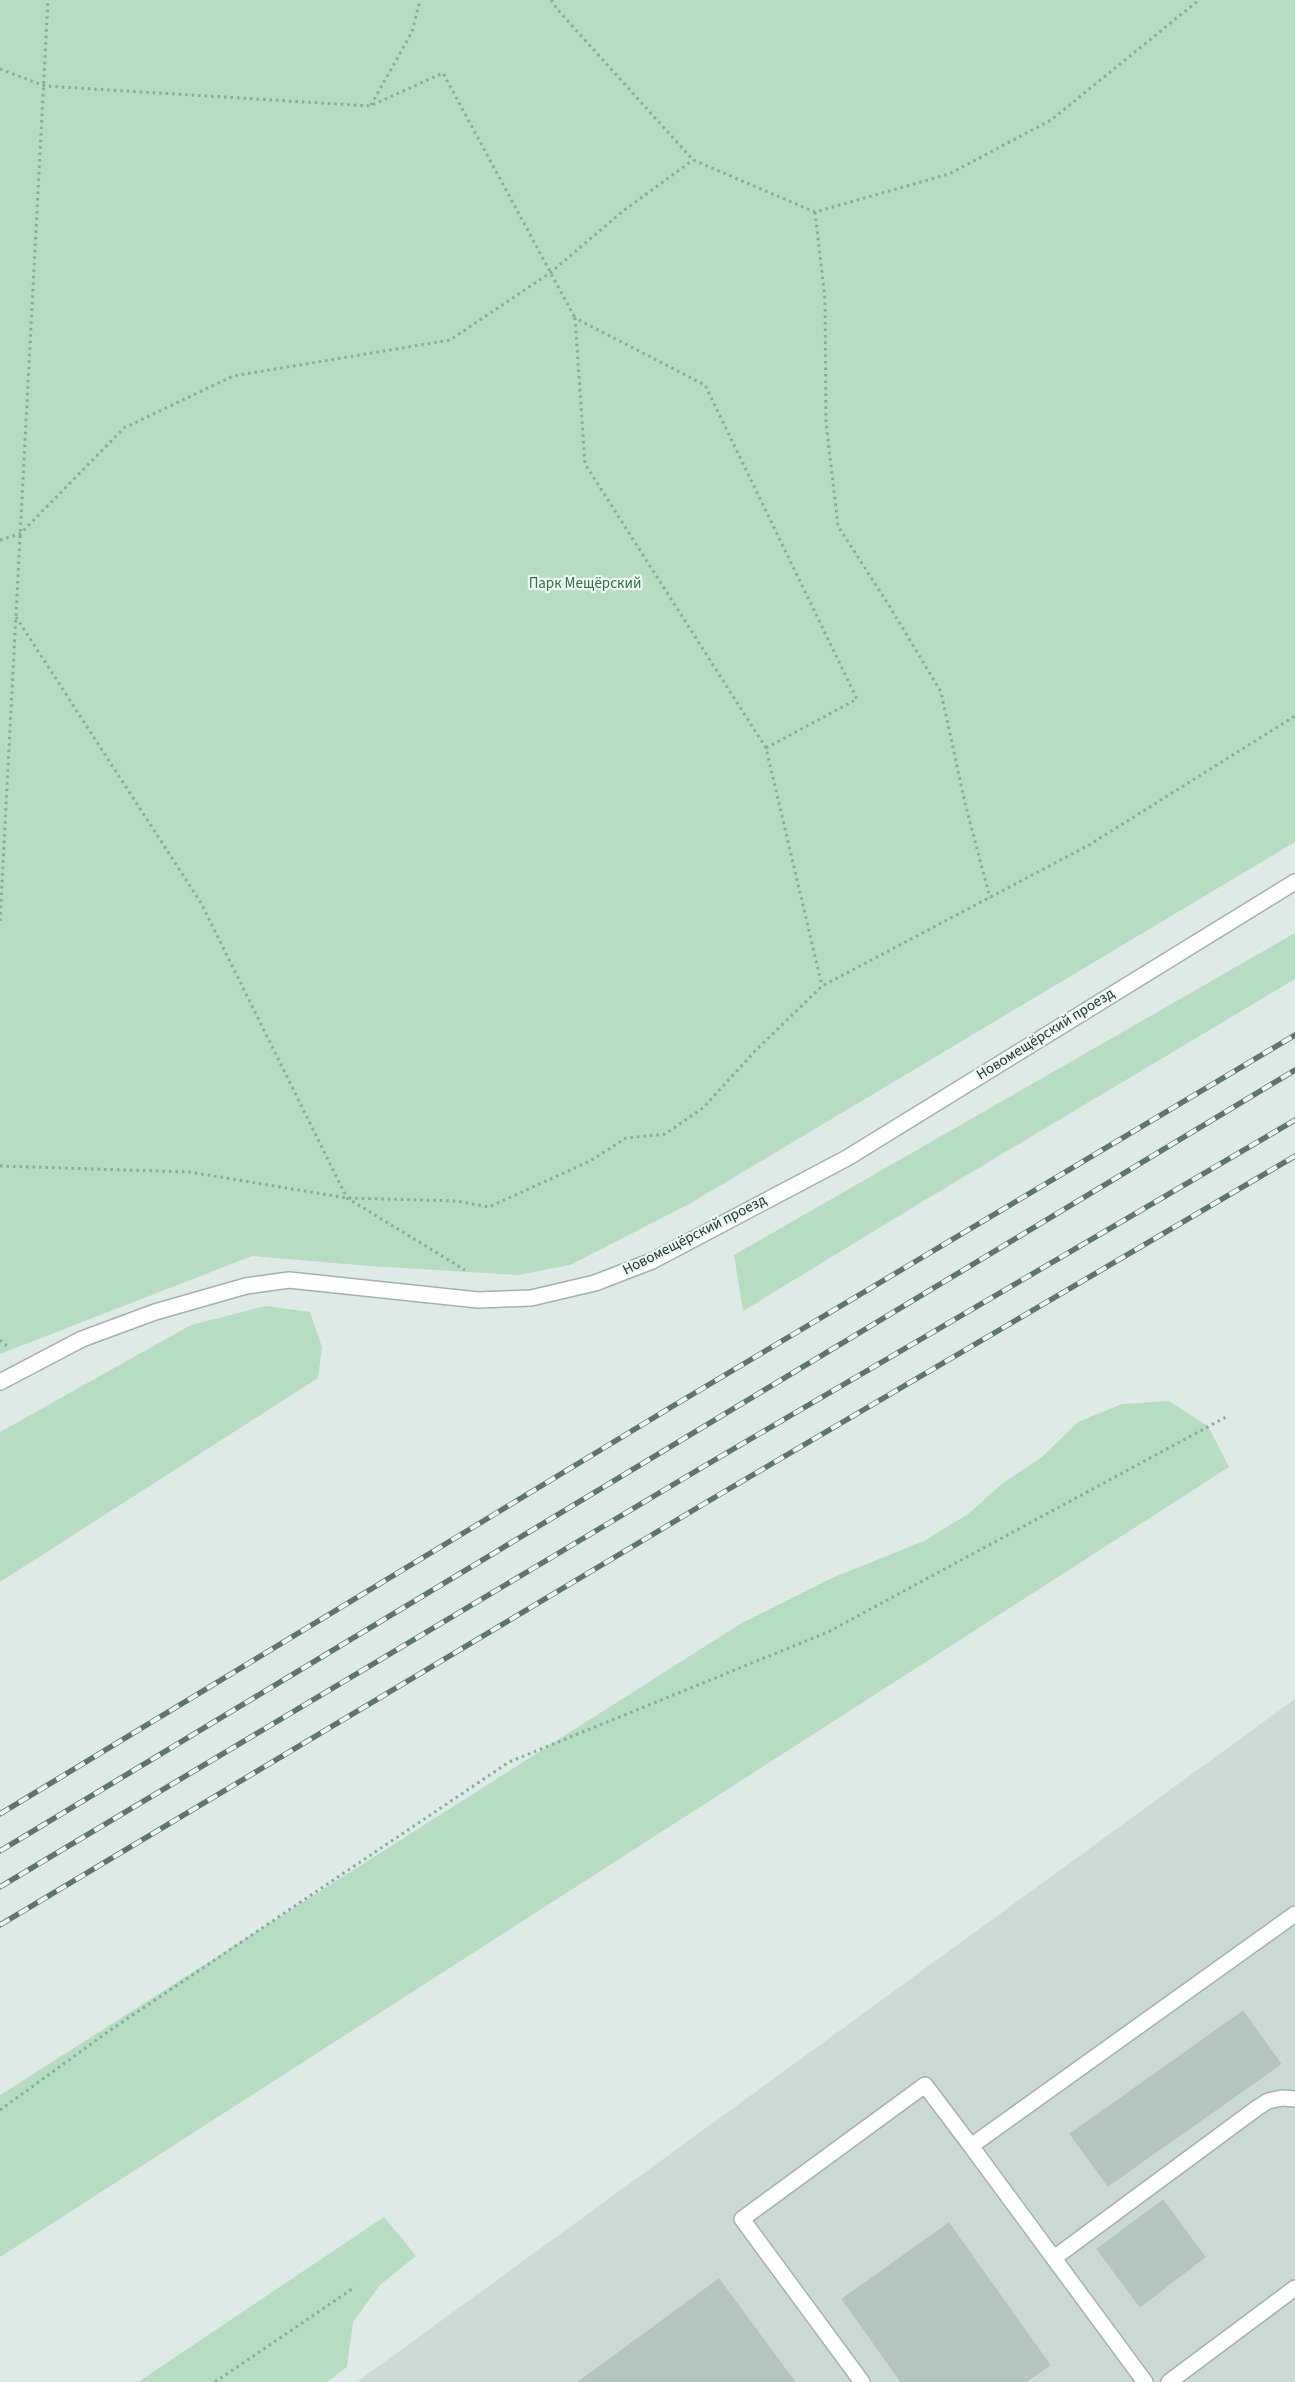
<!DOCTYPE html>
<html>
<head>
<meta charset="utf-8">
<style>
	body { margin:0 }
	canvas { display:block; background:#deeae5 }
</style>
</head>
<body>
<canvas width="1295" height="2382"></canvas>
<script>
const ctx = document.querySelector('canvas').getContext('2d');
ctx.lineJoin = 'round';
function fillPath(path, color) {
  ctx.fillStyle = color;
  ctx.fill(path, 'evenodd');
}
function shape(rows) {
  const path = new Path2D();
  for (const r of rows) {
    path.moveTo(r[0], r[1]);
    for (let i = 2; i < r.length; i += 2) path.lineTo(r[i], r[i + 1]);
  }
  return path;
}
function trace(path, color, width, dash) {
  ctx.strokeStyle = color;
  ctx.lineWidth = width;
  ctx.lineCap = dash ? 'butt' : 'round';
  ctx.setLineDash(dash || []);
  ctx.stroke(path);
}
function label(font, color, halo, rows, align = 'center') {
  ctx.font = font + ' "Source Sans 3",sans-serif';
  ctx.lineWidth = 4.5;
  ctx.setLineDash([]);
  ctx.textBaseline = 'middle';
  ctx.strokeStyle = halo;
  ctx.fillStyle = color;
  for (const [text, x, y, turn = 0] of rows) {
    ctx.save();
    ctx.translate(x, y);
    ctx.rotate((+turn || 0) * Math.PI / 180);
    ctx.textAlign = isNaN(turn) ? turn : align;
    if (halo) ctx.strokeText(text, 0, 0);
    ctx.fillText(text, 0, 0);
    ctx.restore();
  }
}
fillPath(shape([
	[1295,1699,1295,2382,357,2382]
]), '#ccdad4');
fillPath(shape([
	[0,0,1295,0,1295,842,691,1203,570,1265,518,1275,370,1266,252,1256,0,1354],
	[1295,933,1295,979,920,1203,743,1311,734,1255],
	[266,1306,310,1312,322,1347,318,1378,0,1582,0,1432,191,1325],
	[1169,1401,1208,1426,1229,1467,0,2257,0,2095,740,1624,832,1578,924,1541,968,1514,1003,1483,1042,1457,1078,1422,1122,1404],
	[384,2217,416,2256,380,2285,353,2322,347,2367,327,2382,138,2382]
]), '#b6dcc1');
const building = shape([
	[1243,2011,1281,2064,1108,2186,1070,2134,1243,2011],
	[1163,2200,1205,2257,1140,2307,1097,2249,1163,2200],
	[949,2223,1050,2365,1026,2382,901,2382,842,2299,949,2223],
	[719,2279,795,2382,578,2382,719,2279]
]);
fillPath(building, '#b4c5be');
trace(building, '#b1c3bc', 1);
const service = shape([
	[1054,2258,1257,2108,1268,2101,1282,2098,1295,2099],
	[862,2382,742,2219,925,2085,971,2146],
	[1145,2382,971,2146,1295,1914],
	[1169,2382,1295,2288]
]);
const tertiary = shape([
	[0,1382,82,1339,155,1312,246,1286,289,1280,478,1300,531,1298,595,1283,652,1261,847,1158,1295,882]
]);
trace(service, '#a1b2ac', 18);
trace(tertiary, '#a1b2ac', 18);
trace(shape([
	[551,0,557,9,693,160,815,212,949,174,1051,120,1199,0],
	[0,69,45,86,370,106,443,73,575,318],
	[371,105,412,32,420,0],
	[815,212,825,299,826,423,838,526,890,607,941,692,965,803,990,898],
	[0,540,20,534,124,428,233,376,450,340,550,273,623,211,693,160],
	[16,617,201,903,347,1198,465,1270],
	[766,748,585,464,575,318,705,385,857,699,766,748,822,986],
	[0,921,48,0],
	[0,1166,189,1172,347,1198,456,1201,489,1207,590,1161,626,1138,665,1134,703,1108,755,1051,822,986,1089,845,1295,716],
	[0,1340,9,1348],
	[0,2110,109,2031,509,1762,828,1632,1226,1417],
	[215,2382,355,2287]
]), '#7eae9f', 3, [2.5, 4]);
trace(service, '#fff', 15);
trace(tertiary, '#fff', 15);
const rail = shape([
	[0,1814,673,1406,1295,1035],
	[0,1851,1295,1070],
	[0,1887,701,1468,1295,1120],
	[0,1925,717,1496,1295,1156]
]);
trace(rail, '#5a766e', 5.5);
trace(rail, '#eef7f3', 4, [11]);
label('15px', '#2a7146', '#eef7f3', [
	["Парк Мещёрский",585,585]
]);
label('15px', '#203a33', '#eef7f3', [
	["Новомещёрский проезд",1046,1035,-32],
	["Новомещёрский проезд",695,1236,-27]
]);
</script>
</body>
</html>
